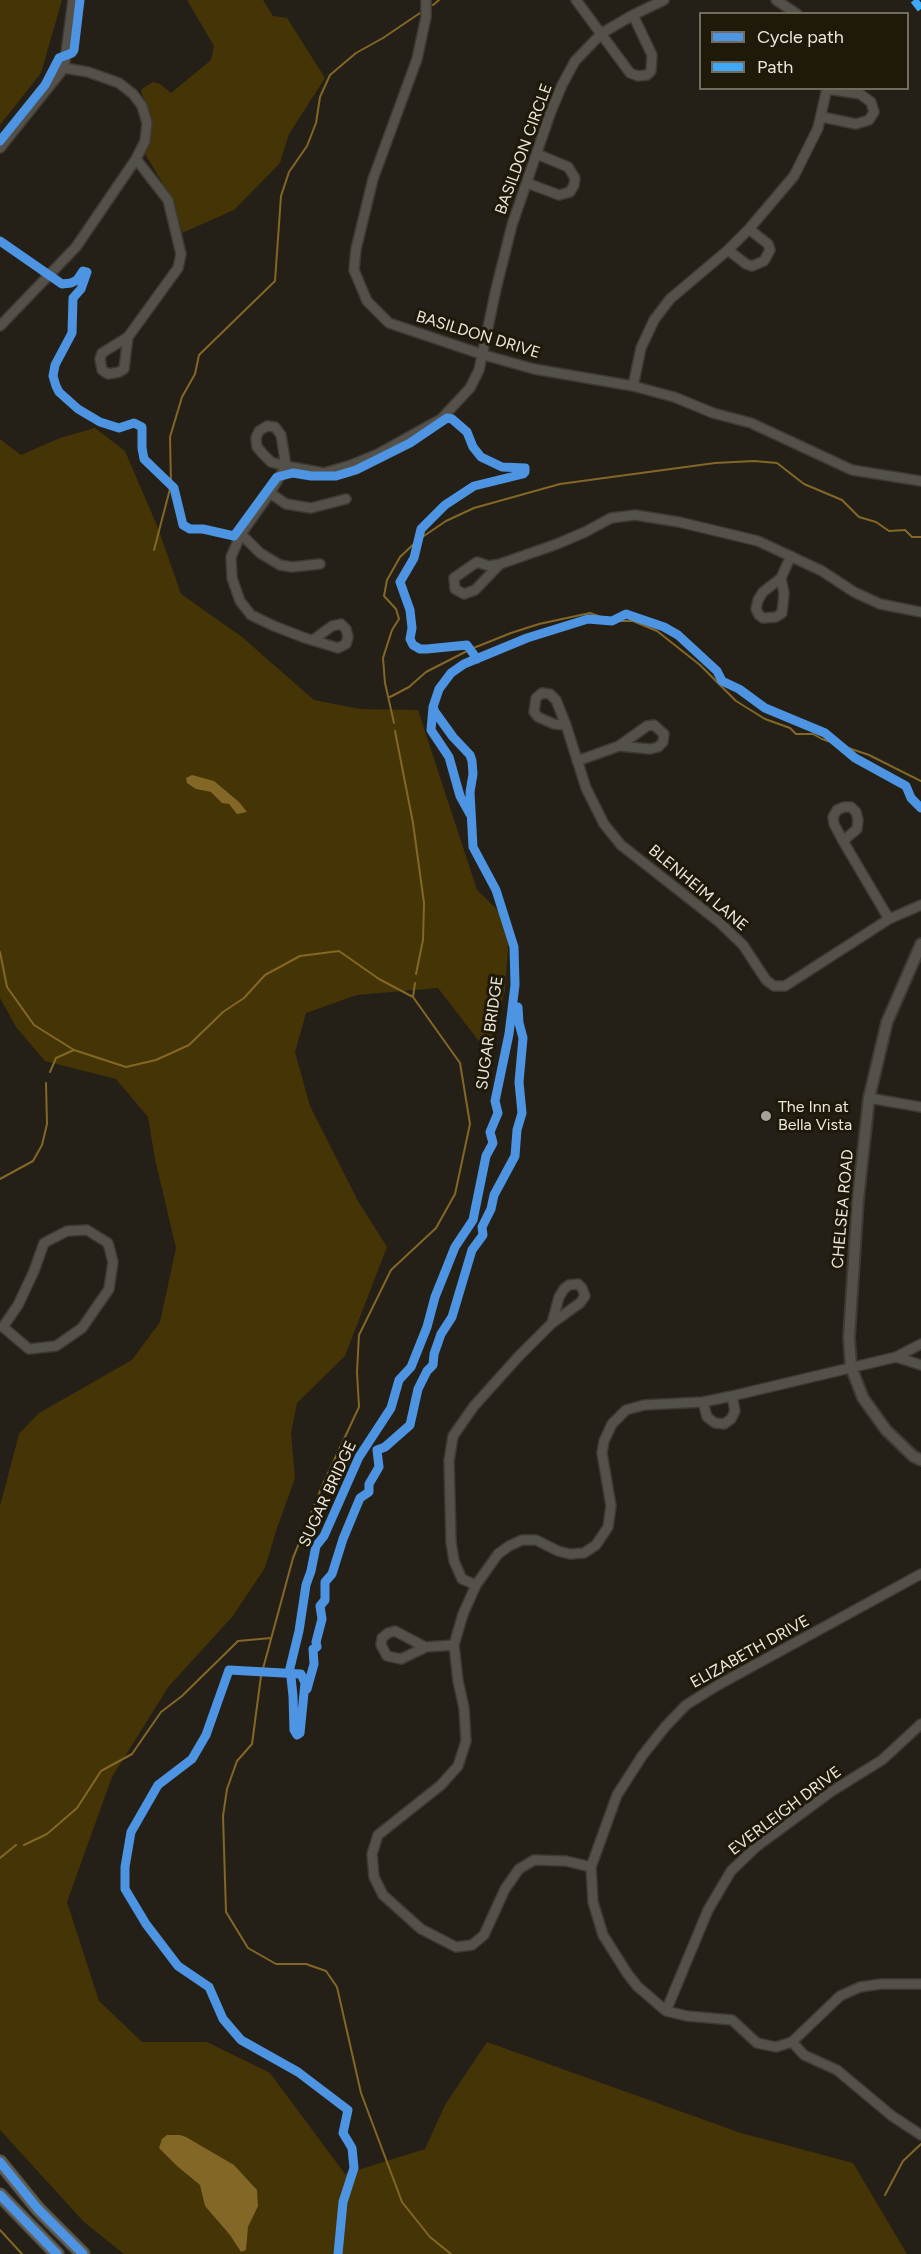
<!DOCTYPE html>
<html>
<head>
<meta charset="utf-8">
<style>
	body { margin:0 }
	#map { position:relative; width:921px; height:2254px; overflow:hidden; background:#242017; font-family:Figtree,sans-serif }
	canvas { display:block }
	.legend { position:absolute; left:699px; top:12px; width:210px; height:78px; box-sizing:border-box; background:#1f1909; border:2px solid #716c5e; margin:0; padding:8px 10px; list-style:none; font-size:18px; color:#ede8de }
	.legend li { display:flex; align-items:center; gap:12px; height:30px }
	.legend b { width:30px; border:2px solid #716c5e }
</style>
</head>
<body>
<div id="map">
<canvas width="921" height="2254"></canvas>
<ul class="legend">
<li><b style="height:8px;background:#4d94e3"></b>Cycle path</li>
<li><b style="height:8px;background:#3fa9f5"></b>Path</li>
</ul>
</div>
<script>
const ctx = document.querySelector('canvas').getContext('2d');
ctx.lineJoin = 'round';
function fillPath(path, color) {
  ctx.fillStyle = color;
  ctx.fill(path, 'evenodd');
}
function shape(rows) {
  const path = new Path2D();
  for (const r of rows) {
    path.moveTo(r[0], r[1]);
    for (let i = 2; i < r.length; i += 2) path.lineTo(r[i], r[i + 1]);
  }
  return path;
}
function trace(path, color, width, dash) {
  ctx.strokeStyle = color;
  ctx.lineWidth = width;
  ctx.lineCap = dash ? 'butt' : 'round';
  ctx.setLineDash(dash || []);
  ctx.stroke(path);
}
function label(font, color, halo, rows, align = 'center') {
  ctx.font = font + ' Figtree,sans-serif';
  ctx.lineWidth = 6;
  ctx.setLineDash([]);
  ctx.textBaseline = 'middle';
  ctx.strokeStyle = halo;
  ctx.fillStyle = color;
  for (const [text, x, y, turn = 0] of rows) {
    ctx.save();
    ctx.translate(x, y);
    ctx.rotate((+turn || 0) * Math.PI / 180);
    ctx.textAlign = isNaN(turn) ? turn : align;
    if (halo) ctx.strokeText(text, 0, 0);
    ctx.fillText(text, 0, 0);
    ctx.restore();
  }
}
fillPath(shape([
	[0,0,62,0,41,73,0,125],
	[187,0,263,0,273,16,287,18,325,78,289,134,280,163,234,210,182,233,173,200,145,154,152,126,148,109,141,91,143,88,153,82,160,84,171,93,211,60,214,46],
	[95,428,125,451,158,528,181,594,242,637,314,700,360,709,418,710,477,890,510,922,505,990,488,1053,438,988,357,995,306,1013,295,1052,310,1106,358,1201,387,1247,345,1356,297,1403,291,1433,295,1478,276,1531,265,1568,232,1617,169,1686,112,1777,67,1902,99,2001,142,2042,207,2042,270,2073,345,2174,425,2149,445,2105,487,2042,741,2133,853,2163,907,2254,124,2254,84,2222,0,2130,0,1506,19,1434,39,1413,132,1360,160,1322,176,1248,155,1159,148,1117,116,1079,45,1061,16,1027,0,998,0,439,21,455,60,438]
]), '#453405');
fillPath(shape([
	[192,775,214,781,239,802,247,812,237,814,229,804,222,803,211,792,196,789,187,783,186,778],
	[167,2135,180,2135,186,2137,234,2165,257,2190,258,2206,248,2227,246,2250,241,2252,230,2235,205,2206,200,2185,177,2166,159,2148,162,2139]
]), '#836727');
trace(shape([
	[433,5,439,0],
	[154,550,171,485,170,437,182,397,195,374,199,355,275,281,281,196,289,172,307,146,316,123,320,97,330,75,356,53,383,38,420,13],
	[390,697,409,687,426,672,471,649,511,633,539,624,590,613,612,621,633,621,657,631,700,665,736,701,765,719,790,728,796,734,813,734,822,739,869,755,921,781],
	[394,723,385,683,383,658,392,630,399,619,396,609,384,596,387,580,400,557,418,540,446,521,474,508,560,484,715,463,754,461,777,463,804,484,842,500,859,517,876,522,889,531,905,530,912,537,921,537],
	[395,731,413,823,424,903,423,940,416,974],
	[0,952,7,987,34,1025,74,1050,126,1067,156,1060,189,1045,223,1012,244,998,265,975,300,956,339,951,379,979,413,997,460,1063,470,1124,455,1194,436,1228,391,1270,359,1335,357,1372,359,1407,323,1484,293,1558,261,1676,252,1744,237,1761,227,1789,223,1816,226,1912,248,1948,276,1964,306,1964,326,1971,337,1987,361,2093,402,2202,430,2237,451,2254],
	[413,997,415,983],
	[50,1072,56,1058,74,1050],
	[0,1179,33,1161,42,1145,47,1124,46,1083],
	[24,1845,47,1834,77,1808,101,1771,132,1754,161,1712,182,1696,238,1641,271,1638],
	[0,1858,16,1845],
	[885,2195,903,2161,921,2144],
	[0,2230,22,2254]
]), '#836727', 2);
const minor = shape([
	[426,0,426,17,417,59,373,179,356,249,354,270,367,301,389,323,484,355,534,369,633,386,674,397,713,413,751,423,852,470,921,481],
	[576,0,630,73,638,76,647,75,651,71,652,55,633,15],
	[776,0,797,14],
	[822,117,856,124,869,120,874,112,871,102,860,94,827,89],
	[0,148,64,68,73,0],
	[527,183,559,195,570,192,574,185,575,178,568,167,537,154],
	[728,250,746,264,752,266,764,261,770,250,768,244,749,229],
	[0,326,76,247,136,159,145,141,147,123,142,106,133,94,119,83,88,72,64,68],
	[128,337,124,369,119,372,108,374,102,370,100,359,102,353,128,337,178,268,181,254,168,200,136,159],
	[633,386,641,348,654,320,670,299,728,250,749,229,794,176,818,128,827,88],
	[270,493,286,504,311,508,346,499],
	[241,534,260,553,280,565,292,567,320,564],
	[500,564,475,590,464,594,455,589,454,578,477,562,489,566,500,564,557,544,585,532,611,518,635,515,679,522,758,541,822,571,854,592,880,604,921,612],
	[781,578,784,593,782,613,776,617,763,618,759,615,756,609,758,600,763,592,781,578,791,556],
	[313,640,332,626,341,624,346,629,348,637,346,644,338,648,325,644,305,638,274,626,251,615,240,601,232,578,231,557,241,534,270,493,286,466,271,462,263,454,257,447,256,438,259,431,267,426,275,427,281,435,286,466,324,473,351,465,378,454,441,419,456,403,470,388,479,370,496,289,512,225,550,114,562,85,575,61,602,33,633,15,664,0],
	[566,725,554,724,538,717,534,712,536,698,542,693,550,694,556,700,566,725,586,788,604,824,621,845,719,922,743,945,766,980,774,986,785,986,889,919,921,905],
	[577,761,619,746,650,749,658,747,663,742,664,734,654,725,647,726,619,746],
	[843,841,834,824,833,817,837,810,844,807,851,807,856,812,858,820,857,829,843,841,889,919],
	[869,1098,921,1107],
	[87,1230,108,1243,113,1262,109,1289,82,1328,56,1346,29,1349,3,1327,18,1305,34,1271,44,1243,67,1231,87,1230],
	[896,1357,921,1365],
	[703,1402,707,1417,715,1423,724,1424,731,1419,735,1411,732,1396],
	[921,1574,718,1685,686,1705,665,1727,642,1756,617,1795,591,1867,593,1902,603,1935,627,1973,637,1986,666,2011,687,2016,732,2020,757,2043,776,2047,792,2042,840,1996,860,1987,881,1984,921,1984],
	[476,1585,462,1579,454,1561,451,1542,449,1461,453,1436,474,1406,519,1356,552,1323,580,1303,585,1296,582,1288,578,1284,569,1285,564,1289,559,1297,552,1323],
	[426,1647,401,1659,387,1656,381,1645,382,1638,388,1633,395,1631,425,1647,426,1647,454,1645],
	[591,1867,566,1861,534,1860,519,1869,505,1889,484,1935,472,1945,456,1947,421,1929,383,1895,374,1877,372,1854,378,1835,441,1785,458,1766,466,1741,464,1708,458,1681,454,1645,463,1614,476,1585,498,1554,509,1546,522,1540,536,1540,558,1551,570,1554,584,1553,596,1545,608,1527,611,1506,602,1453,604,1441,612,1424,626,1410,644,1405,703,1402,732,1396,896,1357,921,1344],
	[666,2011,708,1910,731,1871,756,1847,832,1791,882,1760,921,1724],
	[792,2042,804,2055,837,2070,892,2116,921,2135]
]);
const tertiary = shape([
	[921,944,887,1022,869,1098,858,1199,849,1337,851,1367,863,1398,886,1430,913,1456,921,1460]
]);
const primary = shape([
	[0,2162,38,2209,83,2254],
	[0,2195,57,2254]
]);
trace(minor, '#3e3a33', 12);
trace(tertiary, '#3e3a33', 14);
trace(primary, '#3e3a33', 16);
trace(minor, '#54504a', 9);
trace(tertiary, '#54504a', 10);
trace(primary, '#615c51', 14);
trace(shape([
	[914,0,921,9]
]), '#3fa9f5', 8, [15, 8]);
trace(shape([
	[0,141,45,85,59,58,72,53,74,50,80,0],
	[0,241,62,284,71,283,77,280,83,271,87,272,81,289,73,298,72,333,55,365,53,376,56,386,59,392,78,409,100,422,119,428,134,423,142,427,142,448,144,459,174,488,183,525,190,529,203,529,234,536,277,477,293,473,311,476,336,476,356,470,410,443,447,418,452,419,467,432,473,447,481,457,502,467,525,468,525,472,523,474,474,486,445,505,421,529,414,558,400,582,410,610,412,628,410,639,413,645,420,649,427,649,467,645,477,659],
	[433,707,431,730,449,757,460,796,470,814],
	[307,1689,314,1664,313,1649,317,1647,316,1642,322,1619,320,1606,325,1600,325,1582,332,1574,343,1539,360,1498,369,1492,369,1484,379,1467,377,1450,385,1447,410,1425,418,1389,427,1371,433,1365,434,1354,441,1334,452,1317,472,1250,483,1235,482,1227,491,1209,494,1195,515,1156,517,1130,522,1113,519,1082,523,1038,519,1023,518,1007],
	[0,2162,38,2209,83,2254],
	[0,2195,57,2254],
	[338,2254,343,2202,354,2168,352,2148,343,2133,348,2110,298,2072,241,2040,223,2019,209,1987,178,1966,146,1924,125,1889,125,1867,131,1832,158,1785,192,1759,206,1735,229,1670,301,1674,305,1683,300,1733,297,1735,294,1730,293,1696,290,1668,299,1631,306,1585,311,1571,316,1546,324,1536,359,1457,391,1408,399,1380,411,1367,427,1327,435,1297,455,1247,473,1220,486,1156,493,1143,490,1132,498,1113,495,1101,509,1034,515,985,514,947,496,890,473,847,470,792,473,774,472,761,470,755,453,737,435,712,433,707,439,689,451,673,464,664,527,638,588,619,612,621,626,614,664,627,678,635,717,671,722,681,739,689,765,708,825,733,855,758,906,786,911,798,921,808]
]), '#4d94e3', 9);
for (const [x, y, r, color] of [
	[766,1116,6,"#a7a298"]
]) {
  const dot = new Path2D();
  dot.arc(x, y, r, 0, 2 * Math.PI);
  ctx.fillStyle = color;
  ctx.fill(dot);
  trace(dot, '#1f1909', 2);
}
label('16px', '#ede8de', '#1f1909', [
	["BASILDON CIRCLE",524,149,-70],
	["BASILDON DRIVE",478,335,17],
	["BLENHEIM LANE",698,888,40],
	["SUGAR BRIDGE",490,1033,-82],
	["CHELSEA ROAD",843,1209,-85],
	["SUGAR BRIDGE",328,1494,-65],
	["ELIZABETH DRIVE",750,1652,-29],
	["EVERLEIGH DRIVE",785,1811,-37]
]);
label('16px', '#ede8de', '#1f1909', [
	["The Inn at",778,1107],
	["Bella Vista",778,1125]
], 'left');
</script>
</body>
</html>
